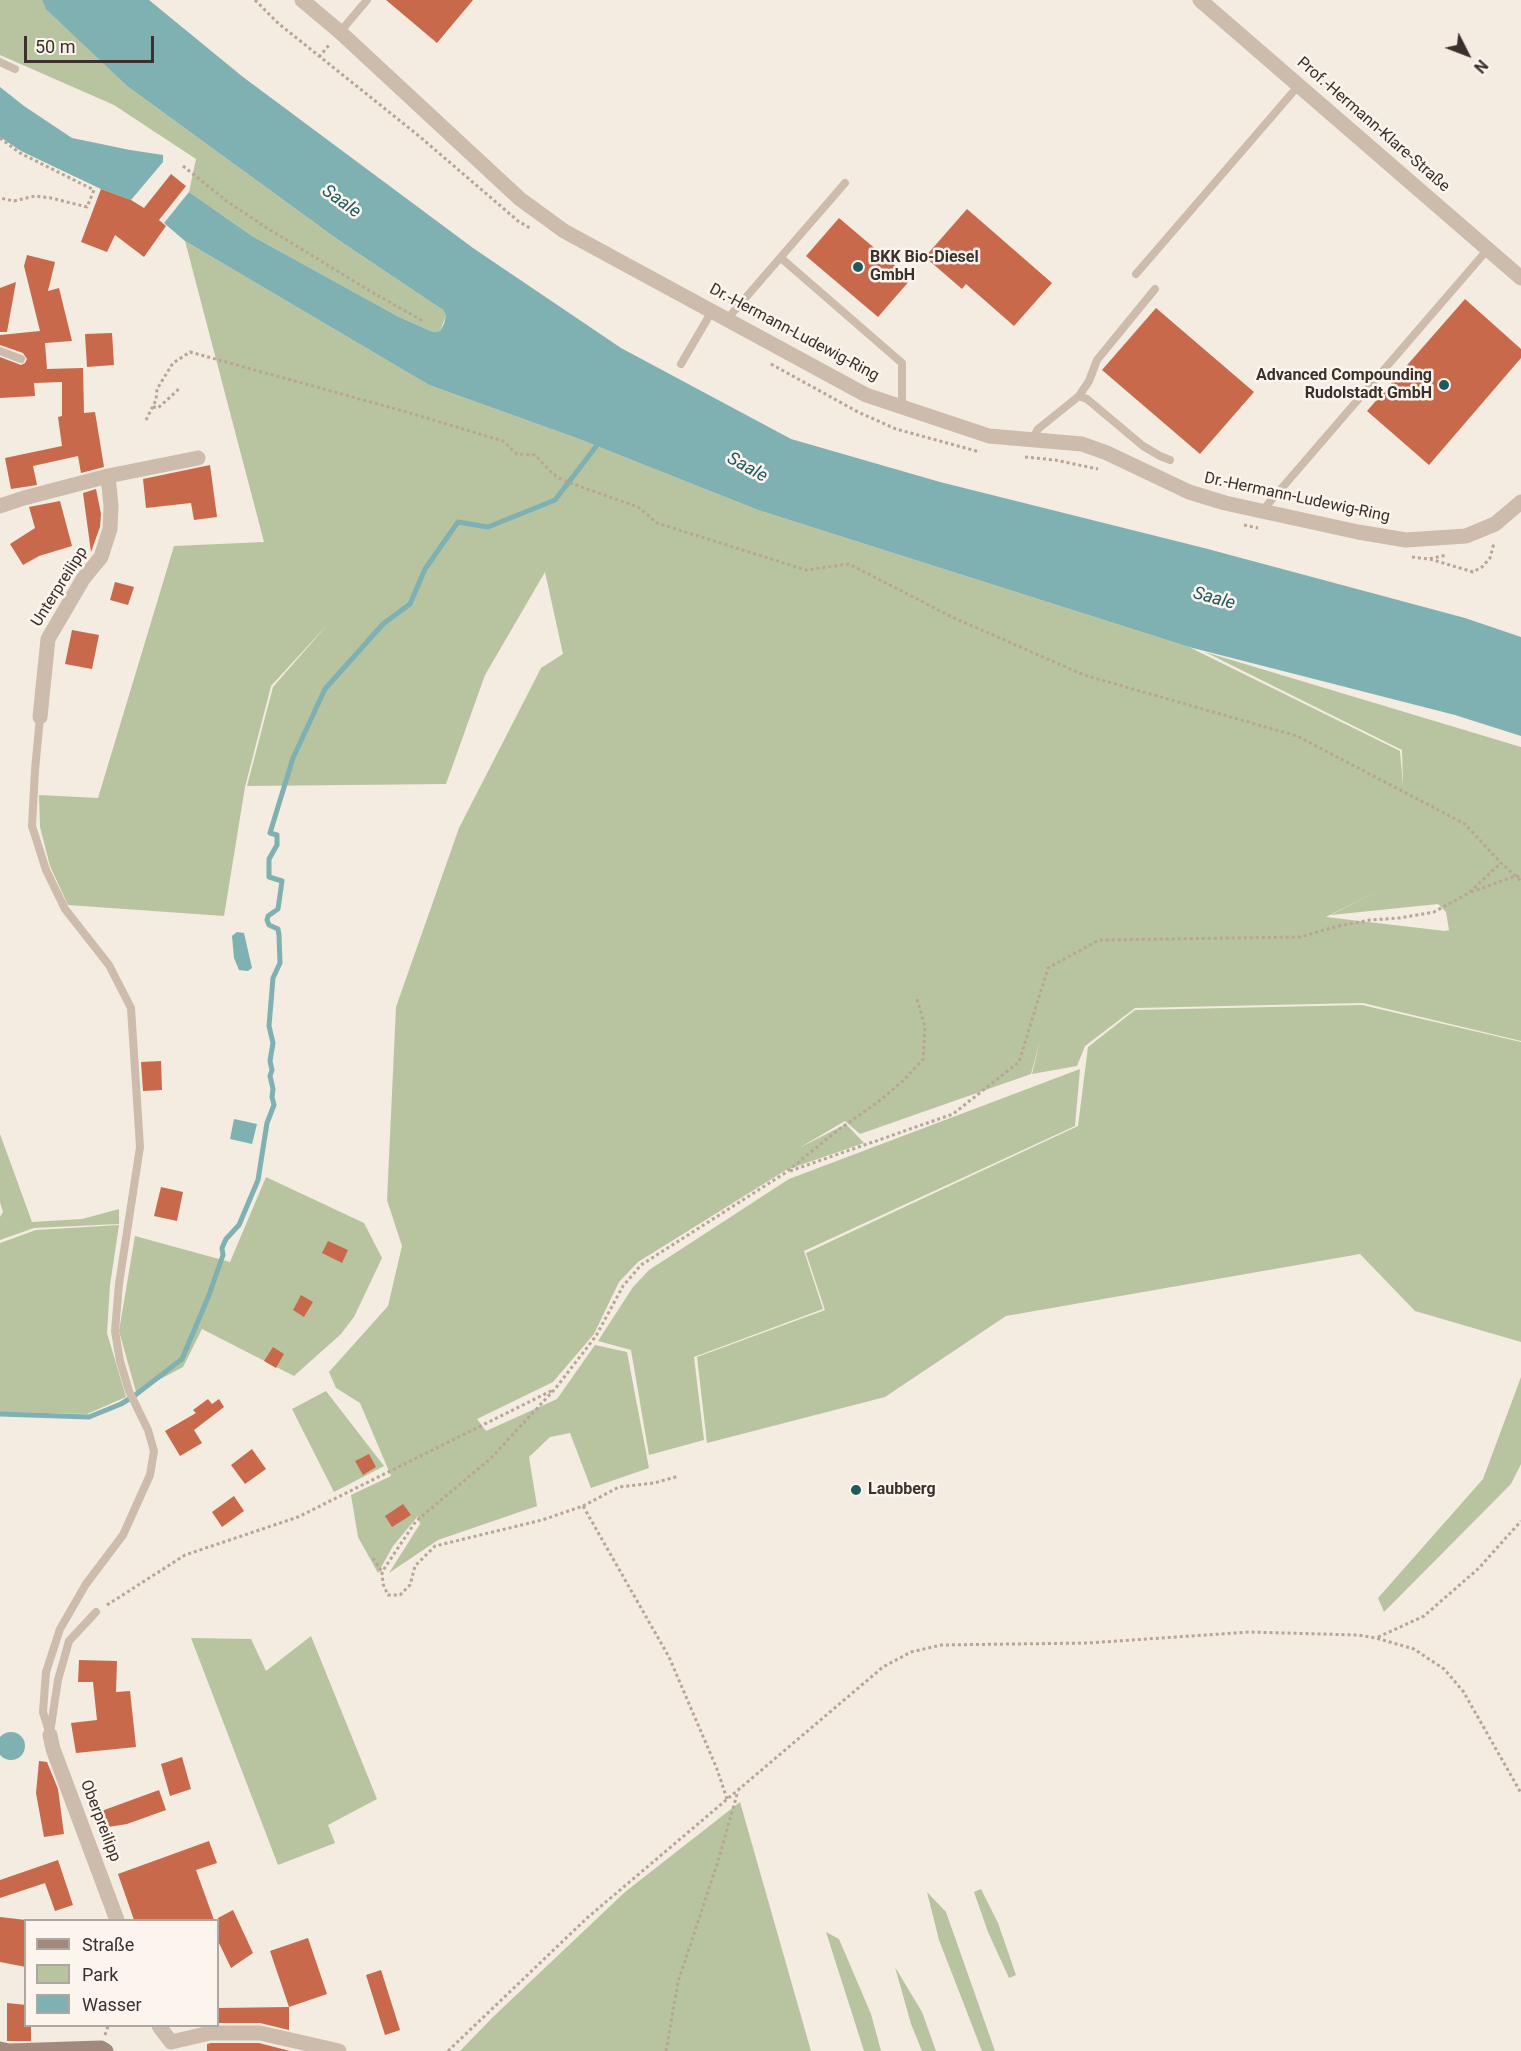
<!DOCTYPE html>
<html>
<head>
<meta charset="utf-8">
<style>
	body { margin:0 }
	#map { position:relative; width:1521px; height:2051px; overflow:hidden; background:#f4ebe1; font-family:Roboto,sans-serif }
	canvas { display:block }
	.legend { position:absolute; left:24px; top:1919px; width:195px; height:108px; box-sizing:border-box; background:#fbf5ee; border:2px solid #aea6a0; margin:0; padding:8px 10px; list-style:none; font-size:18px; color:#3b302b }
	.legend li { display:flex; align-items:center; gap:12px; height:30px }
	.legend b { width:30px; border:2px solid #aea6a0 }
	.north { position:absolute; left:1437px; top:24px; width:60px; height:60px; -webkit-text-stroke:4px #fbf5ee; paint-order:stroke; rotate:132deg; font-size:16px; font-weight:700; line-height:24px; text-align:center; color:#3b302b }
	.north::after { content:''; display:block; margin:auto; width:21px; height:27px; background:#3b302b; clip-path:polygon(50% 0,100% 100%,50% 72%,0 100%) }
	.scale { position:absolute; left:24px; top:36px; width:130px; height:27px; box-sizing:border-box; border:3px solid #3b302b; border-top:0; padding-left:8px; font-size:18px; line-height:21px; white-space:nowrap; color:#3b302b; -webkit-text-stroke:4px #fbf5ee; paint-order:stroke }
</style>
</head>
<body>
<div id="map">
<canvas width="1521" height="2051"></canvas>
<ul class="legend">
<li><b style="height:8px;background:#a18a7d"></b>Straße</li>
<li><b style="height:16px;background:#b8c4a0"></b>Park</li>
<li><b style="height:16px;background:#7fb0b2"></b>Wasser</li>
</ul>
<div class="north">N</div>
<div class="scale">50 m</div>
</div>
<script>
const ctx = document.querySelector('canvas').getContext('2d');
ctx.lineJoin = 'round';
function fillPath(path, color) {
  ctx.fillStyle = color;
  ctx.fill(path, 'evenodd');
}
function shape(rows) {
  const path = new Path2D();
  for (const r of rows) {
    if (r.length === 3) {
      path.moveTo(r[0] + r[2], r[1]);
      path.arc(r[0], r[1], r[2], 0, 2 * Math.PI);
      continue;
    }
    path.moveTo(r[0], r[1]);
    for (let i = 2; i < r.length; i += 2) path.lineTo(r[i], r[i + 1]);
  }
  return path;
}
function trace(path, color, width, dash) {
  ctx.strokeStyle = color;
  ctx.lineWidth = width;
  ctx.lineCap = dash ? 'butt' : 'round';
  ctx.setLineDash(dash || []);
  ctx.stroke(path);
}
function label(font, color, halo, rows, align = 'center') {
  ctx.font = font + ' Roboto,sans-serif';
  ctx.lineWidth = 5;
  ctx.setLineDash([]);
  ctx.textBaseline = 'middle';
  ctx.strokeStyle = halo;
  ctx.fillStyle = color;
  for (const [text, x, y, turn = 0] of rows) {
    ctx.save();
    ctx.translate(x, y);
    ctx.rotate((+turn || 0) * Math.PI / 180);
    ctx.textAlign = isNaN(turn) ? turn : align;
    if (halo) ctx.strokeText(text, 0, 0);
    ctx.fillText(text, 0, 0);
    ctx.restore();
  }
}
fillPath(shape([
	[0,0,42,0,47,9,127,86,337,239,443,310,446,316,440,331,433,332,399,317,252,236,189,192,196,159,114,105,0,55],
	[185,241,429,385,579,439,758,510,1189,647,1400,751,1403,787,1402,750,1205,652,1521,747,1521,1041,1363,1003,1135,1008,1085,1046,1077,1066,1032,1074,1040,1041,1031,1074,860,1134,845,1121,799,1148,846,1124,864,1143,786,1170,638,1262,619,1282,594,1334,553,1382,477,1419,486,1431,557,1399,595,1345,627,1352,649,1468,591,1488,570,1433,550,1437,529,1457,537,1506,438,1540,389,1573,420,1524,418,1516,393,1546,378,1573,358,1537,351,1495,391,1476,360,1403,336,1388,329,1372,388,1306,402,1246,387,1200,396,1007,459,828,541,668,563,654,545,572,485,675,446,784,247,786,273,687,328,624,271,686,245,787,224,916,68,905,50,866,40,827,39,795,98,798,174,546,264,542],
	[1378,891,1331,915,1438,904,1446,912,1449,930,1445,931,1326,917],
	[1362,1005,1521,1042,1521,1342,1415,1311,1360,1254,1006,1316,885,1397,707,1443,697,1357,825,1310,806,1253,1078,1126,1088,1047,1135,1010],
	[1080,1069,1075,1126,804,1251,823,1309,694,1357,704,1440,649,1455,631,1350,598,1341,633,1287,649,1270,789,1179],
	[0,1134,32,1222,82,1219,119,1209,119,1224,34,1228,0,1240,0,1217,3,1212,0,1202],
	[266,1177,364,1223,382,1258,354,1317,341,1334,294,1376,202,1329,183,1367,136,1392,119,1331,135,1236,230,1262],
	[119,1225,110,1285,107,1333,126,1397,87,1414,0,1412,0,1243,36,1230],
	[1521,1377,1521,1464,1511,1484,1384,1612,1378,1598,1483,1479],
	[326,1391,384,1466,334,1492,292,1409],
	[311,1636,377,1799,328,1825,335,1843,278,1865,191,1638,251,1639,266,1671],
	[740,1802,811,2051,460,2051,493,2017,625,1892],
	[981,1889,998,1923,1016,1975,1009,1978,988,1932,974,1892],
	[927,1892,946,1912,995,2051,982,2051,939,1940],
	[826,1932,839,1939,871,2014,881,2051,864,2051],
	[895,1967,922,2012,936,2051,922,2051,911,2024]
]), '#b8c4a0');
fillPath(shape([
	[42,0,149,0,243,77,473,248,621,348,791,439,940,482,1204,548,1465,618,1521,637,1521,736,1455,715,1189,647,758,510,579,439,429,385,185,241,164,223,189,192,252,236,399,317,433,332,440,331,444,324,446,316,443,310,337,239,127,86,46,9],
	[0,87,24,106,72,138,130,150,163,155,163,162,131,200,101,189,21,151,0,137],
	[237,932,244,933,252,968,248,971,239,970,234,958,232,936],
	[234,1119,257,1124,252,1144,230,1139],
	[11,1746,14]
]), '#7fb0b2');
trace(shape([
	[0,1414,89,1417,121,1404,134,1396,182,1359,209,1295,223,1255,222,1248,226,1239,239,1225,258,1180,267,1123,274,1105,272,1097,273,1089,270,1076,272,1070,270,1061,273,1043,269,1026,273,978,280,963,279,935,278,929,269,925,267,920,268,916,278,909,282,881,269,877,269,859,277,845,277,835,270,833,293,758,325,689,383,624,410,604,425,569,458,522,488,527,555,500,601,440]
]), '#7fb0b2', 5);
fillPath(shape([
	[386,0,473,0,437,43],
	[171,174,186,186,159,220,166,226,144,257,115,235,107,252,81,242,101,189,131,200,144,208],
	[967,209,1052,283,1014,326,966,284,962,289,925,257],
	[839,218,911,279,878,317,806,256],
	[27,255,55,262,48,291,59,288,72,341,45,343,47,369,83,368,84,413,95,412,104,467,81,473,78,456,33,466,37,485,11,489,5,458,62,446,58,417,62,416,62,382,34,383,35,396,0,398,0,357,21,365,25,363,27,359,23,353,0,345,0,335,40,331,24,266],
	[16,282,7,332,0,332,0,288],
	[1465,299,1521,349,1521,358,1429,465,1367,411],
	[1156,308,1254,392,1200,454,1102,370],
	[112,333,114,365,87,367,85,334],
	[210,465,217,517,194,520,191,503,146,508,143,479],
	[96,489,101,514,100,527,91,552,83,493],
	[60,501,72,546,39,556,23,565,10,544,35,528,29,507],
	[115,582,134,587,128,605,110,600],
	[72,630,99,635,92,669,65,664],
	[161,1061,162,1090,143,1091,141,1062],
	[161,1187,183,1192,177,1221,154,1216],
	[328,1241,348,1250,342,1263,322,1253],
	[301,1295,313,1302,304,1317,293,1310],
	[273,1347,284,1354,276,1368,264,1361],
	[208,1399,212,1404,219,1399,224,1407,194,1430,202,1443,180,1456,165,1431,196,1413,193,1410],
	[252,1449,266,1469,245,1484,231,1465],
	[369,1454,376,1467,363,1475,355,1461],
	[234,1496,244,1511,222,1527,212,1512],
	[403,1504,411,1515,392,1527,385,1516],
	[79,1660,117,1661,116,1692,130,1691,136,1747,76,1753,71,1723,97,1720,93,1682,78,1682],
	[182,1757,191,1789,170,1796,161,1764],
	[39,1761,47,1762,58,1789,64,1834,44,1837,36,1793],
	[159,1790,166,1810,127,1824,102,1828,96,1813],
	[209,1841,217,1863,196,1870,214,1920,134,1920,118,1874],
	[58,1860,73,1905,55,1911,45,1883,0,1898,0,1880],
	[233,1910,253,1953,231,1968,218,1941,218,1918],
	[0,1917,26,1920,26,1967,0,1962],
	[308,1938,327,1994,289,2007,270,1951],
	[381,1970,400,2030,385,2035,366,1975],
	[7,2003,26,2005,26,2025,31,2025,31,2041,7,2041],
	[289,2007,289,2030,260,2023,218,2023,218,2008],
	[211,2043,259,2043,290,2051,207,2051,207,2044]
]), '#c8694b');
trace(shape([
	[255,0,279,24,419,136,518,221,530,228],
	[319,57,330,44],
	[0,138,20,153,94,190,87,207,51,198,35,196,14,201,0,198],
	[183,166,228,202,267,228,370,291,423,321],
	[771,364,858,412,896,429,980,452],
	[153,407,158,408,180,388],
	[146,420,156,400,157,389,173,363,190,352,410,413,503,441,517,454,535,455,553,474,562,480,638,507,657,523,806,570,849,564,952,617,1084,675,1297,736,1465,824,1501,863,1521,881],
	[1025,457,1055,460,1098,469],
	[1244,525,1258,528],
	[1412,557,1428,559,1447,555],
	[1430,559,1473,572,1482,567,1490,558,1494,543],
	[1471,892,1516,876,1521,877],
	[790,1171,953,1114,1019,1062,1048,968,1099,940,1300,937,1338,926,1370,920,1399,918,1434,912,1469,893,1501,863],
	[583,1506,619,1487,654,1483,679,1476],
	[373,1558,382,1572],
	[107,1605,185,1555,298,1517,553,1390],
	[1378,1637,1424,1616,1479,1568,1521,1521],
	[727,1799,717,1769,669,1657,583,1506,542,1520,435,1546,415,1566,410,1585,400,1595,388,1595,383,1584,382,1572,416,1521,490,1459,555,1389,596,1336,623,1286,641,1265,785,1173,838,1130,878,1102,904,1080,923,1059,925,1027,916,996],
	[105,2035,108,2026],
	[448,2051,587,1918,883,1667,911,1652,941,1645,1088,1643,1250,1632,1358,1635,1376,1638,1414,1649,1444,1669,1463,1691,1521,1793],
	[666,2051,678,1982,719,1858,738,1791]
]), '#b9a596', 3, [3, 3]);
trace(shape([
	[340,32,367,0],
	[0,62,15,69],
	[781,258,902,363,902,407],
	[1136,274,1299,85],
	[728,318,845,183],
	[0,351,21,359],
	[681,364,712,311],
	[1079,396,1087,399,1143,446,1160,456,1170,460],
	[1032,440,1038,429,1079,396,1089,381,1097,360,1155,289],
	[1262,511,1488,249],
	[40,717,35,770,32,826,46,870,65,909,109,965,131,1008,140,1147,119,1284,115,1331,120,1361,129,1391,148,1430,154,1451,150,1475,123,1535,86,1584,60,1629,46,1672,43,1712,50,1735],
	[50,1733,58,1680,69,1641,96,1612]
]), '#cdbbac', 8);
trace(shape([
	[302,0,340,32,520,199,564,231,866,395,989,436,1082,444,1107,453,1189,492,1225,503,1358,532,1406,540,1466,536,1495,524,1521,502],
	[1200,0,1521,278],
	[0,506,24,498,108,476,198,458],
	[40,717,48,639,83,579,101,557,110,529,111,506,108,476],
	[50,1735,53,1749,117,1920],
	[159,2026,171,2042],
	[171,2042,210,2033,260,2033,339,2051]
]), '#cdbbac', 15);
trace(shape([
	[0,2049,9,2051,101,2048,106,2051]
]), '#a18a7d', 15);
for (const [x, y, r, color] of [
	[858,267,6,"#1f5a5e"],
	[1444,385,6,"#1f5a5e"],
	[856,1490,6,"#1f5a5e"]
]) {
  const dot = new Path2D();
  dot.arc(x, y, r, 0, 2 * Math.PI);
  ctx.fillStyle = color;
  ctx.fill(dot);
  trace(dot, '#fbf5ee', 2);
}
label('16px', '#3b302b', '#fbf5ee', [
	["Prof.-Hermann-Klare-Straße",1373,125,41],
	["Dr.-Hermann-Ludewig-Ring",794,333,28],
	["Dr.-Hermann-Ludewig-Ring",1297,498,12],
	["Unterpreilipp",60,587,-58],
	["Oberpreilipp",100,1821,69]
]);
label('bold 16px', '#3b302b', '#fbf5ee', [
	["BKK Bio-Diesel",870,258],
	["GmbH",870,276],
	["Advanced Compounding",1432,376,"right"],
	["Rudolstadt GmbH",1432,394,"right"],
	["Laubberg",868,1490]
], 'left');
label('italic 18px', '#1f5a5e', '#fbf5ee', [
	["Saale",341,202,36],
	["Saale",747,468,29],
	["Saale",1214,599,15]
]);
</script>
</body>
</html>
